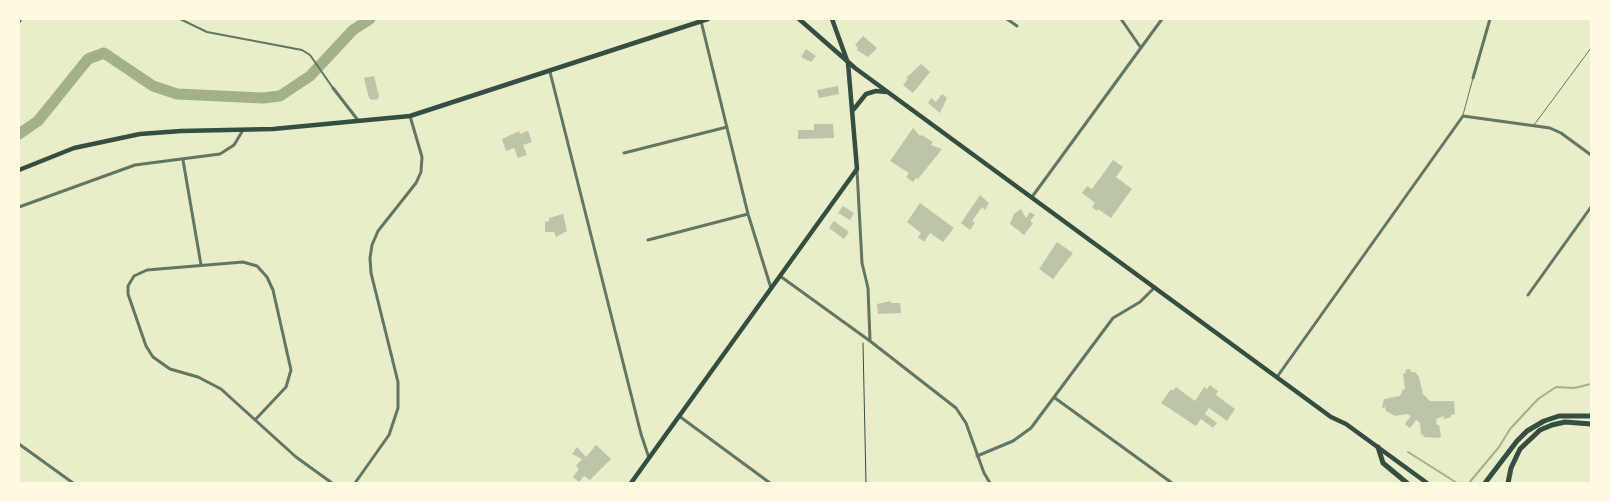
<!DOCTYPE html>
<html>
<head>
<meta charset="utf-8">
<style>
	body { margin:0 }
	#map { position:relative; width:1610px; height:502px; overflow:hidden; background:#e9edc9; font-family:"Zilla Slab",serif }
	canvas { display:block }
	.frame { position:absolute; inset:0; border:20px solid #fefae0; pointer-events:none }
</style>
</head>
<body>
<div id="map">
<canvas width="1610" height="502"></canvas>
<div class="frame"></div>
</div>
<script>
const ctx = document.querySelector('canvas').getContext('2d');
ctx.lineJoin = 'round';
function shape(rows) {
  const path = new Path2D();
  for (const r of rows) {
    path.moveTo(r[0], r[1]);
    for (let i = 2; i < r.length; i += 2) path.lineTo(r[i], r[i + 1]);
  }
  return path;
}
function trace(path, color, width, dash) {
  ctx.strokeStyle = color;
  ctx.lineWidth = width;
  ctx.lineCap = dash ? 'butt' : 'round';
  ctx.setLineDash(dash || []);
  ctx.stroke(path);
}
function fillPath(path, color) {
  ctx.fillStyle = color;
  ctx.fill(path, 'evenodd');
}
trace(shape([
	[1408,452,1457,483],
	[1469,483,1499,447,1510,429,1538,399,1556,387,1574,388,1591,384]
]), '#a3b18a', 2);
trace(shape([
	[19,134,38,121,88,59,104,53,153,86,177,94,263,98,280,96,310,76,353,30,370,19]
]), '#a3b18a', 11);
fillPath(shape([
	[863,36,877,48,868,57,857,50,858,48,855,45],
	[806,49,816,56,811,62,801,57],
	[921,64,930,72,913,93,903,85,908,79,906,78],
	[374,76,379,96,378,99,372,100,369,98,364,78],
	[838,86,839,94,819,98,817,90],
	[942,94,947,98,940,113,928,103,931,98,936,102],
	[814,124,833,124,834,138,798,139,798,130,814,130],
	[913,128,920,136,922,135,933,142,931,145,942,149,918,179,916,178,913,182,906,177,909,173,890,161],
	[519,131,520,134,528,131,532,142,523,145,527,155,518,158,514,148,506,151,502,139],
	[1113,160,1123,167,1116,177,1132,189,1111,218,1098,209,1097,211,1092,207,1095,203,1082,193,1087,186,1092,189],
	[980,195,989,203,985,210,982,207,972,221,975,223,970,230,961,223],
	[920,203,954,228,943,242,930,233,924,242,918,237,921,233,907,222],
	[843,206,854,213,850,220,838,213],
	[1021,209,1026,218,1030,212,1035,215,1030,221,1033,223,1024,235,1010,224,1014,214],
	[563,214,567,231,556,237,554,232,545,232,545,222,549,221,549,218],
	[834,221,849,232,844,239,829,228],
	[1057,242,1073,253,1053,279,1039,269],
	[891,301,891,303,900,303,901,313,878,314,877,304],
	[1410,369,1411,372,1415,372,1419,377,1423,394,1430,401,1454,401,1455,414,1451,415,1451,417,1444,419,1444,416,1436,419,1437,425,1439,425,1441,436,1439,438,1424,437,1423,434,1421,435,1420,423,1416,420,1410,428,1405,424,1411,416,1407,414,1395,416,1386,411,1385,407,1382,408,1384,399,1400,396,1403,389,1405,390,1403,374,1406,373,1405,370],
	[1210,385,1218,391,1216,395,1235,409,1227,421,1209,408,1205,414,1217,423,1213,428,1201,419,1196,426,1161,403,1171,389,1173,391,1176,387,1195,401,1204,387,1207,389],
	[596,445,611,459,590,480,584,476,579,482,573,477,579,469,576,466,582,459,572,454,577,447,586,457]
]), '#bcc5a7');
trace(shape([
	[863,343,866,483]
]), '#344e41', 1);
trace(shape([
	[1463,115,1473,78],
	[1534,125,1591,48]
]), '#617663', 1);
trace(shape([
	[180,19,207,32,302,50,310,55,333,88]
]), '#617663', 2);
trace(shape([
	[1007,19,1017,26],
	[1121,19,1141,48],
	[701,21,748,214,771,288],
	[19,22,21,19],
	[550,72,641,434,649,458],
	[1473,78,1490,19],
	[333,88,357,119],
	[624,153,727,127],
	[183,160,201,265],
	[857,170,862,263,868,288,870,340],
	[1032,197,1162,19],
	[19,207,135,165,220,154,234,145,243,130],
	[648,240,748,214],
	[780,276,870,341,956,408,966,423,984,473,990,483],
	[1528,295,1591,207],
	[1277,377,1463,116,1550,128,1561,133,1591,155],
	[1055,398,1172,483],
	[679,416,770,483],
	[255,420,286,387,291,370,273,290,267,277,257,266,243,262,147,270,134,276,128,286,128,294,146,346,153,357,170,369,198,377,221,389,296,457,332,483],
	[19,444,73,483],
	[977,456,1013,441,1031,428,1113,318,1140,302,1155,287],
	[355,483,389,435,398,408,398,382,371,273,370,258,372,245,378,231,416,183,421,172,422,157,410,116]
]), '#617663', 3);
trace(shape([
	[854,109,866,94,876,91,887,92],
	[19,170,74,148,140,134,181,131,273,129,410,116,708,19],
	[631,483,857,169,848,63,832,19]
]), '#344e41', 4.5);
trace(shape([
	[799,19,855,68,1331,417,1346,424,1427,483]
]), '#344e41', 4.5);
trace(shape([
	[1378,447,1383,463,1407,483],
	[1485,483,1517,441,1527,431,1544,421,1559,416,1591,416],
	[1508,483,1511,468,1520,449,1540,430,1552,425,1565,422,1591,424]
]), '#344e41', 5);
</script>
</body>
</html>
